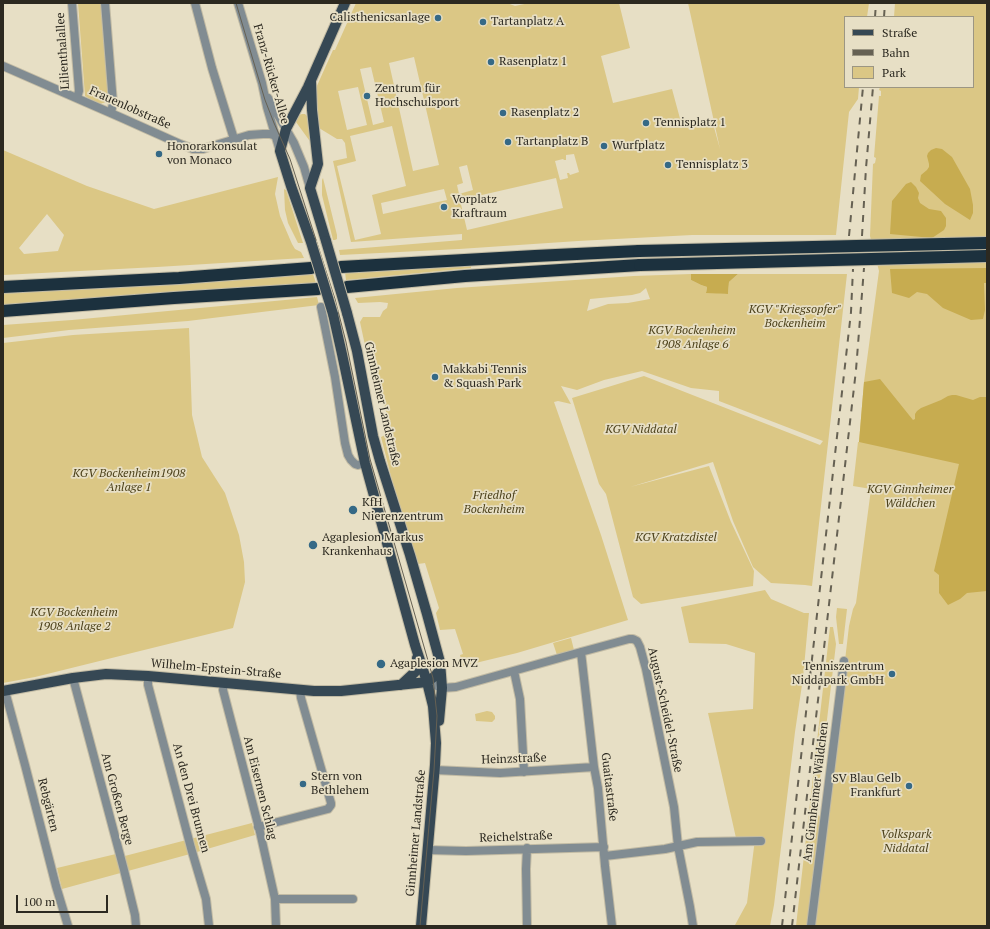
<!DOCTYPE html>
<html>
<head>
<meta charset="utf-8">
<style>
	body { margin:0 }
	#map { position:relative; width:990px; height:929px; overflow:hidden; background:#e7dfc5; font-family:"PT Serif",serif }
	canvas { display:block }
	.frame { position:absolute; inset:0; border:4px solid #2c2920; pointer-events:none }
	.legend { position:absolute; left:844px; top:16px; width:130px; height:72px; box-sizing:border-box; background:#e7dfc5; border:1px solid #9c9683; margin:0; padding:5px 7px; list-style:none; font-size:12px; color:#2c2920 }
	.legend li { display:flex; align-items:center; gap:8px; height:20px }
	.legend b { width:20px; border:1px solid #9c9683 }
	.scale { position:absolute; left:16px; top:895px; width:92px; height:18px; box-sizing:border-box; border:2px solid #2c2920; border-top:0; padding-left:5px; font-size:12px; line-height:14px; white-space:nowrap; color:#2c2920; -webkit-text-stroke:3px #e7dfc5; paint-order:stroke }
</style>
</head>
<body>
<div id="map">
<canvas width="990" height="929"></canvas>
<div class="frame"></div>
<ul class="legend">
<li><b style="height:5px;background:#364854"></b>Straße</li>
<li><b style="height:5px;background:#666153"></b>Bahn</li>
<li><b style="height:11px;background:#dbc785"></b>Park</li>
</ul>
<div class="scale">100 m</div>
</div>
<script>
const ctx = document.querySelector('canvas').getContext('2d');
ctx.lineJoin = 'round';
function fillPath(path, color) {
  ctx.fillStyle = color;
  ctx.fill(path, 'evenodd');
}
function shape(rows) {
  const path = new Path2D();
  for (const r of rows) {
    path.moveTo(r[0], r[1]);
    for (let i = 2; i < r.length; i += 2) path.lineTo(r[i], r[i + 1]);
  }
  return path;
}
function trace(path, color, width, dash) {
  ctx.strokeStyle = color;
  ctx.lineWidth = width;
  ctx.lineCap = dash ? 'butt' : 'round';
  ctx.setLineDash(dash || []);
  ctx.stroke(path);
}
function label(font, color, halo, rows, align = 'center') {
  ctx.font = font + ' "PT Serif",serif';
  ctx.lineWidth = 3.5;
  ctx.setLineDash([]);
  ctx.textBaseline = 'middle';
  ctx.strokeStyle = halo;
  ctx.fillStyle = color;
  for (const [text, x, y, turn = 0] of rows) {
    ctx.save();
    ctx.translate(x, y);
    ctx.rotate((+turn || 0) * Math.PI / 180);
    ctx.textAlign = isNaN(turn) ? turn : align;
    if (halo) ctx.strokeText(text, 0, 0);
    ctx.fillText(text, 0, 0);
    ctx.restore();
  }
}
fillPath(shape([
	[78,3,101,3,108,98,107,102,103,103,100,104,88,98,85,96],
	[356,3,507,3,515,6,529,3,619,3,630,48,601,56,613,103,672,89,682,126,712,120,720,149,688,3,869,3,867,17,845,17,845,87,859,87,858,99,849,112,836,235,692,235,578,241,459,249,340,255,339,250,462,240,462,234,351,242,333,161,347,158,345,143,342,139,337,139,319,128,316,119,316,88,333,50,335,50],
	[414,57,439,165,413,171,389,63],
	[371,67,384,122,373,125,360,69],
	[358,87,367,125,347,130,338,91],
	[392,126,406,186,372,195,381,234,355,240,337,166,356,161,350,136],
	[574,154,579,172,570,175,569,173,567,173,568,178,560,180,555,161,563,159,564,160,566,160,566,155],
	[467,165,473,190,459,194,457,185,463,183,459,167],
	[556,178,563,208,467,230,460,200],
	[444,189,447,200,383,214,381,203],
	[895,3,987,3,987,926,813,926,821,867,849,626,853,609,856,603,871,489,853,486,858,442,859,442,864,382,879,271,870,236,873,164,875,163,876,158,874,157,879,96,881,96,881,91,879,90,880,87,973,87,973,17,894,17],
	[302,114,305,114,307,116,309,119,314,144,309,140,296,122,299,115],
	[3,150,87,186,154,209,278,177,275,194,280,216,292,244,295,249,301,252,304,258,157,267,3,275],
	[47,214,64,235,58,251,24,254,19,248],
	[323,178,337,235,337,239,335,240,333,240,322,195,322,180],
	[284,189,286,190,303,243,298,243,288,223,285,210],
	[471,266,471,268,346,280,345,272],
	[313,274,316,283,3,305,3,292,221,281],
	[691,274,691,280,701,285,707,287,706,292,728,294,729,282,738,274,847,274,812,586,805,585,771,583,753,567,733,521,713,462,630,487,709,466,731,522,754,571,753,586,641,604,633,597,606,494,599,484,572,398,644,376,820,445,823,441,719,401,719,391,691,388,642,371,604,380,577,390,561,386,571,404,558,401,554,402,601,535,628,620,517,653,463,666,460,655,463,654,455,629,440,630,436,613,439,608,425,563,418,564,394,488,381,437,391,432,381,391,376,359,369,364,360,322,363,317,380,317,383,311,387,308,388,303,380,302,358,303,355,298,457,288,634,276],
	[646,288,650,299,628,303,608,304,587,311,590,299,632,295,640,293],
	[317,297,319,305,188,321,69,330,3,338,3,325,72,320],
	[189,328,192,415,202,457,225,493,239,535,244,562,245,582,233,628,35,677,3,683,3,343,73,335],
	[765,590,771,599,804,613,809,613,803,678,795,732,774,905,770,926,733,926,735,925,747,903,755,839,736,838,708,713,753,709,755,653,726,644,689,643,681,607],
	[837,608,847,609,843,644,839,644,836,617],
	[830,627,833,627,836,644,816,812,820,817,807,926,796,926],
	[571,638,574,650,557,655,553,643],
	[487,711,492,712,495,716,495,719,492,722,476,721,475,714],
	[252,823,255,835,190,854,62,889,57,868,116,854,117,858]
]), '#dbc785');
fillPath(shape([
	[936,148,942,149,952,157,970,189,973,205,973,213,970,220,945,204,920,181,921,175,927,170,929,167,929,164,927,156,928,153,931,150],
	[911,182,916,187,919,193,918,198,920,203,929,209,941,211,946,218,946,226,944,230,932,238,890,234,892,201,906,184],
	[987,268,987,283,984,283,985,310,983,319,971,320,943,308,927,294,917,292,909,298,892,293,890,269],
	[691,274,738,274,729,282,728,294,706,293,707,287,701,285,691,280],
	[880,379,913,420,915,419,915,414,917,411,921,408,941,400,948,396,952,395,956,395,973,400,980,397,987,397,987,591,967,593,960,599,948,605,939,593,939,575,934,571,959,464,859,442,864,382]
]), '#c7ac50');
const minor = shape([
	[72,3,79,91,77,98],
	[105,3,113,103,111,113],
	[195,3,212,68,234,139],
	[238,3,262,83,267,107,280,151],
	[3,66,122,118,180,144,193,149,203,149,209,147,249,135,263,134,270,134,276,136],
	[268,98,294,143,304,167,310,188],
	[321,307,335,377,345,443,348,455,351,460,355,464,358,465,365,463],
	[581,652,594,767,598,788,605,866,612,926],
	[514,671,520,699,524,772],
	[148,676,148,685,191,848,206,899,209,926],
	[73,678,124,870,135,915,136,926],
	[427,682,442,688,456,687,581,652,629,639,633,639,637,641,640,647,646,669,674,807,678,846,690,907,693,926],
	[224,683,223,690,260,832,275,899,276,926],
	[5,691,25,765,56,886,68,926],
	[435,770,500,773,594,767],
	[258,827,328,809,331,805,331,803,301,698,300,690],
	[527,848,526,869,527,926],
	[428,850,466,851,604,847],
	[605,856,665,849,697,842,761,841],
	[275,899,353,899],
	[811,926,844,661]
]);
const major = shape([
	[311,82,312,110,318,164,310,188,326,241],
	[311,242,291,186,280,151,286,129,308,87,345,3],
	[347,313,357,351,373,436,380,461,410,555,427,614,440,662,442,688,439,721],
	[333,314,342,354,365,463,415,645,427,682,433,706,436,743,435,765,421,926],
	[401,685,415,672,417,664,417,658],
	[3,691,73,678,106,674,148,676,314,691,341,691,427,682,435,676,439,671,440,662]
]);
const highway = shape([
	[341,267,535,256,639,251],
	[3,287,179,278,311,268],
	[347,287,465,276,640,265],
	[3,311,174,298,318,289]
]);
trace(minor, '#c2bba4', 10);
trace(major, '#c2bba4', 12);
trace(highway, '#c2bba4', 14);
trace(minor, '#818c92', 8);
trace(major, '#364854', 10);
trace(highway, '#1c313e', 12);
trace(shape([
	[236,3,265,100,274,123,290,159,335,299,346,342,370,459,400,563,433,678,437,716,434,770,420,926]
]), '#666153', 1);
trace(shape([
	[875,17,876,3],
	[884,17,885,3],
	[849,236,863,87],
	[862,236,866,168,873,87],
	[782,926,851,312,853,269],
	[792,926,856,370,864,268]
]), '#666153', 2, [7, 7]);
const majorBridge = shape([
	[326,241,347,313],
	[311,242,333,314]
]);
const highwayBridge = shape([
	[639,251,987,243],
	[640,265,987,256]
]);
trace(majorBridge, '#c2bba4', 12, []);
trace(highwayBridge, '#c2bba4', 14, []);
trace(majorBridge, '#364854', 10);
trace(highwayBridge, '#1c313e', 12);
for (const [x, y, r, color] of [
	[438,18,4,"#356986"],
	[483,22,4,"#356986"],
	[491,62,4,"#356986"],
	[367,96,4,"#356986"],
	[503,113,4,"#356986"],
	[646,123,4,"#356986"],
	[508,142,4,"#356986"],
	[604,146,4,"#356986"],
	[159,154,4,"#356986"],
	[668,165,4,"#356986"],
	[444,207,4,"#356986"],
	[435,377,4,"#356986"],
	[353,510,5,"#356986"],
	[313,545,5,"#356986"],
	[381,664,5,"#356986"],
	[892,674,4,"#356986"],
	[303,784,4,"#356986"],
	[909,786,4,"#356986"]
]) {
  const dot = new Path2D();
  dot.arc(x, y, r, 0, 2 * Math.PI);
  ctx.fillStyle = color;
  ctx.fill(dot);
  trace(dot, '#e7dfc5', 1.5);
}
label('12px', '#2c2920', '#e7dfc5', [
	["Calisthenicsanlage",430,18,"right"],
	["Tartanplatz A",491,22],
	["Rasenplatz 1",499,62],
	["Zentrum für",375,89],
	["Hochschulsport",375,103],
	["Rasenplatz 2",511,113],
	["Tennisplatz 1",654,123],
	["Tartanplatz B",516,142],
	["Wurfplatz",612,146],
	["Honorarkonsulat",167,147],
	["von Monaco",167,161],
	["Tennisplatz 3",676,165],
	["Vorplatz",452,200],
	["Kraftraum",452,214],
	["Makkabi Tennis",443,370],
	["& Squash Park",443,384],
	["KfH",362,503],
	["Nierenzentrum",362,517],
	["Agaplesion Markus",322,538],
	["Krankenhaus",322,552],
	["Agaplesion MVZ",390,664],
	["Tenniszentrum",884,667,"right"],
	["Niddapark GmbH",884,681,"right"],
	["Stern von",311,777],
	["Bethlehem",311,791],
	["SV Blau Gelb",901,779,"right"],
	["Frankfurt",901,793,"right"]
], 'left');
label('12px', '#2c2920', '#e7dfc5', [
	["Lilienthalallee",63,51,-94],
	["Franz-Rücker-Allee",271,74,74],
	["Frauenlobstraße",130,108,24],
	["Ginnheimer Landstraße",382,404,77],
	["Wilhelm-Epstein-Straße",216,669,5],
	["August-Scheidel-Straße",665,710,78],
	["Heinzstraße",514,759,-2],
	["Guaitastraße",609,787,83],
	["Am Eisernen Schlag",260,788,76],
	["Am Ginnheimer Wäldchen",816,792,-83],
	["An den Drei Brunnen",191,798,75],
	["Am Großen Berge",117,799,75],
	["Rebgärten",48,805,76],
	["Ginnheimer Landstraße",416,833,-85],
	["Reichelstraße",516,837,-2]
]);
label('italic 12px', '#4c411a', '#e7dfc5', [
	["KGV \"Kriegsopfer\"",795,310],
	["Bockenheim",795,324],
	["KGV Bockenheim",692,331],
	["1908 Anlage 6",692,345],
	["KGV Niddatal",641,430],
	["KGV Bockenheim1908",129,474],
	["Anlage 1",129,488],
	["KGV Ginnheimer",910,490],
	["Wäldchen",910,504],
	["Friedhof",494,496],
	["Bockenheim",494,510],
	["KGV Kratzdistel",676,538],
	["KGV Bockenheim",74,613],
	["1908 Anlage 2",74,627],
	["Volkspark",906,835],
	["Niddatal",906,849]
]);
</script>
</body>
</html>
